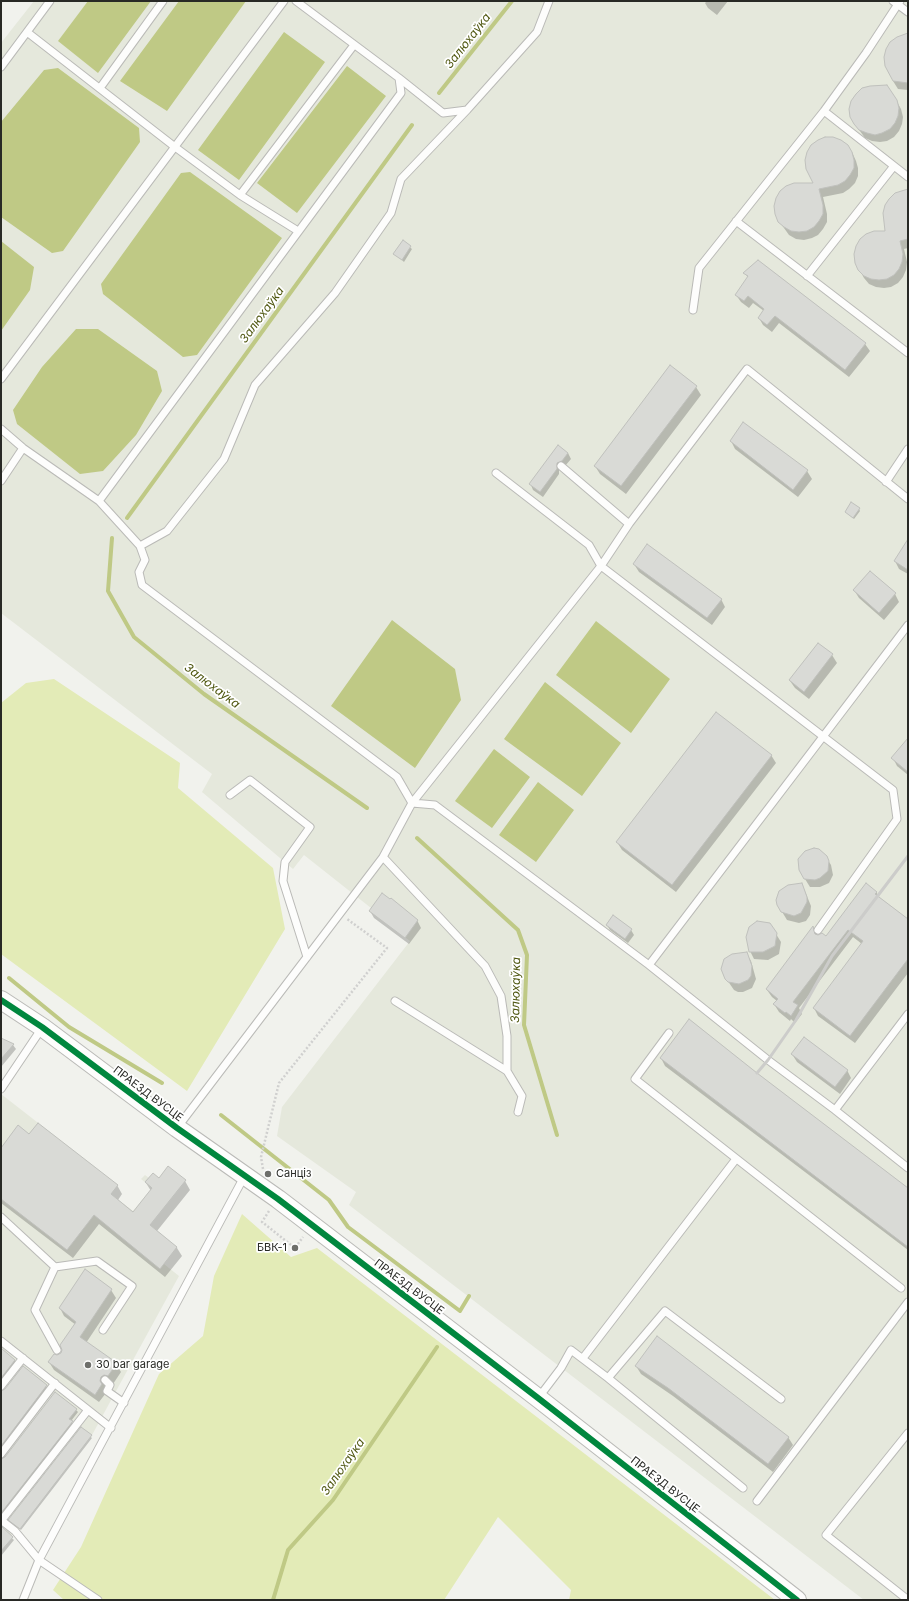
<!DOCTYPE html>
<html>
<head>
<meta charset="utf-8">
<style>
	body { margin:0 }
	#map { position:relative; width:909px; height:1601px; overflow:hidden; background:#f1f2ed; font-family:Inter,sans-serif }
	canvas { display:block }
	.frame { position:absolute; inset:0; border:2px solid #282925; pointer-events:none }
</style>
</head>
<body>
<div id="map">
<canvas width="909" height="1601"></canvas>
<div class="frame"></div>
</div>
<script>
const ctx = document.querySelector('canvas').getContext('2d');
ctx.lineJoin = 'round';
function fillPath(path, color) {
  ctx.fillStyle = color;
  ctx.fill(path, 'evenodd');
}
function shape(rows) {
  const path = new Path2D();
  for (const r of rows) {
    path.moveTo(r[0], r[1]);
    for (let i = 2; i < r.length; i += 2) path.lineTo(r[i], r[i + 1]);
  }
  return path;
}
function trace(path, color, width, dash) {
  ctx.strokeStyle = color;
  ctx.lineWidth = width;
  ctx.lineCap = dash ? 'butt' : 'round';
  ctx.setLineDash(dash || []);
  ctx.stroke(path);
}
function label(font, color, halo, rows, align = 'center') {
  ctx.font = font + ' Inter,sans-serif';
  ctx.lineWidth = 3.5;
  ctx.setLineDash([]);
  ctx.textBaseline = 'middle';
  ctx.strokeStyle = halo;
  ctx.fillStyle = color;
  for (const [text, x, y, turn = 0] of rows) {
    ctx.save();
    ctx.translate(x, y);
    ctx.rotate((+turn || 0) * Math.PI / 180);
    ctx.textAlign = isNaN(turn) ? turn : align;
    if (halo) ctx.strokeText(text, 0, 0);
    ctx.fillText(text, 0, 0);
    ctx.restore();
  }
}
fillPath(shape([
	[34,1,908,1,908,1600,864,1600,349,1205,356,1192,277,1136,282,1107,410,941,369,911,371,908,304,855,293,869,202,792,212,774,1,613,1,43],
	[1,1094,118,1185,111,1194,133,1211,152,1188,141,1179,145,1175,149,1178,153,1173,159,1178,168,1166,186,1180,150,1225,177,1247,164,1264,179,1276,92,1435,23,1525,15,1531,1,1551]
]), '#e5e8dc');
fillPath(shape([
	[54,679,180,763,178,788,273,868,285,929,187,1091,1,954,1,703,26,683],
	[242,1214,291,1257,317,1248,775,1600,569,1600,571,1590,498,1517,444,1600,64,1600,53,1590,81,1547,159,1374,203,1336,214,1276]
]), '#e3ebb7');
fillPath(shape([
	[88,1,151,1,98,73,58,41],
	[179,1,246,1,167,111,120,81],
	[284,32,325,62,239,180,198,150],
	[347,66,386,96,297,213,257,183],
	[58,68,139,128,140,142,63,251,52,253,1,217,1,122,44,70],
	[190,172,282,238,197,355,183,357,103,294,101,284,181,173],
	[1,241,34,267,30,290,1,331],
	[76,329,98,329,157,371,162,391,136,435,103,471,80,474,17,424,13,410,42,367],
	[392,620,455,669,461,700,415,768,331,706],
	[596,621,670,679,631,733,556,675],
	[545,682,621,743,582,796,504,739],
	[494,749,530,777,492,828,455,801],
	[538,782,574,810,536,862,499,835]
]), '#bfc985');
fillPath(shape([
	[707,1,728,1,717,15,708,8,705,3],
	[908,35,908,90,898,89,893,81],
	[896,100,901,109,903,117,902,124,899,131,894,137,887,141,880,142,872,141,865,138,855,124],
	[852,152,856,161,858,168,858,176,855,183,849,189,843,193,823,197,827,214,827,222,823,229,818,235,812,238,804,240,796,239,789,235,779,221,814,184],
	[908,191,908,248,904,249,907,262,906,270,903,277,898,283,891,287,884,288,876,287,869,284,864,278,859,269,886,232],
	[403,242,412,249,404,262,395,254],
	[745,273,865,344,870,351,849,377,779,323,772,332,763,325,759,318,764,311,753,303,749,308,741,302,736,295,748,278],
	[696,387,701,395,626,494,600,474,595,466],
	[731,441,807,471,812,479,798,497,735,449],
	[568,453,571,459,565,466,559,468,559,474,543,497,533,490,531,485],
	[859,509,860,511,854,519,846,512],
	[908,549,908,574,899,569,895,561],
	[634,564,721,599,725,607,712,625,639,572],
	[854,590,895,594,899,602,884,620,859,598],
	[832,655,837,663,809,699,795,688,790,681],
	[908,740,908,775,897,766,893,758],
	[771,755,776,763,676,892,622,850,617,842],
	[826,857,831,865,833,875,829,883,820,887,810,887,805,879],
	[802,884,811,906,810,915,806,921,799,923,787,920,778,905],
	[876,892,880,898,908,920,908,973,855,1043,818,1016,814,1008,862,944,853,937,799,1008,802,1014,795,1023,791,1019,790,1021,779,1012,774,1004,777,1001,772,997,767,990,813,928,817,935,826,937],
	[370,911,417,920,421,928,409,944,374,918],
	[613,916,631,930,634,935,628,943,610,930,607,925],
	[776,934,781,942,779,954,768,960,754,959,750,951],
	[746,953,751,961,756,979,752,988,743,992,738,992,734,990,723,974],
	[1,1040,13,1045,16,1049,1,1067],
	[792,1054,847,1070,851,1078,840,1094,797,1062],
	[661,1058,756,1074,908,1189,908,1250,665,1066],
	[30,1135,117,1185,122,1194,118,1200,133,1213,151,1191,146,1183,159,1180,185,1181,190,1190,157,1231,177,1248,182,1256,165,1277,99,1224,73,1258,1,1203,1,1149],
	[111,1290,116,1298,86,1343,116,1364,121,1372,113,1384,105,1385,104,1390,106,1393,99,1402,54,1370,49,1362,62,1354,76,1325,64,1316,60,1308],
	[1,1349,16,1362,1,1381],
	[636,1366,788,1437,793,1445,773,1472,673,1396,641,1374],
	[45,1384,47,1388,1,1449,1,1392],
	[55,1393,76,1410,78,1412,71,1421,73,1424,1,1515,1,1460,6,1458],
	[81,1429,92,1438,21,1530,11,1522],
	[1,1529,14,1540,1,1556]
]), '#0003');
trace(shape([
	[439,93,512,1],
	[127,518,412,125],
	[112,538,108,591,134,637,204,694,367,808],
	[417,838,518,930,527,955,524,1025,557,1135],
	[9,978,69,1027,162,1083],
	[221,1115,329,1200,348,1227,460,1311,469,1296],
	[273,1600,288,1550,333,1500,437,1347]
]), '#bfc985', 4);
const building = shape([
	[908,33,908,83,893,81,885,66,884,57,886,49,890,42,897,37,908,33],
	[887,85,897,100,899,108,898,116,895,123,890,129,882,133,875,135,867,133,859,130,854,124,850,117,849,109,851,101,856,94,862,88,870,86,887,85],
	[825,137,833,137,841,140,848,145,852,152,854,160,854,168,850,175,845,181,838,185,819,189,823,205,823,214,819,221,814,227,807,231,799,232,791,231,784,227,778,222,775,214,774,206,776,198,780,191,786,186,794,183,813,183,806,169,805,160,807,152,811,145,818,140,825,137],
	[908,189,908,239,900,241,903,254,902,262,899,269,894,275,887,279,879,280,871,279,864,276,858,270,855,263,854,254,856,246,860,239,866,234,874,231,885,231,883,213,885,205,889,199,895,193,908,189],
	[403,240,411,246,402,260,393,254,403,240],
	[758,260,866,343,845,370,775,316,767,325,758,318,764,309,748,296,744,301,735,295,748,276,743,273,758,260],
	[670,365,697,386,621,486,594,466,670,365],
	[743,422,808,470,793,490,730,441,743,422],
	[558,445,568,453,562,461,557,463,557,469,540,492,529,484,558,445],
	[851,502,860,508,853,518,845,512,851,502],
	[908,539,908,570,894,561,908,539],
	[647,544,722,599,707,618,633,564,647,544],
	[870,571,896,593,879,613,853,590,870,571],
	[818,643,833,654,804,692,789,680,818,643],
	[716,712,772,755,672,885,616,842,716,712],
	[908,738,908,772,891,758,908,738],
	[814,848,819,849,827,856,829,861,828,871,820,878,815,880,804,879,799,870,798,859,805,851,814,848],
	[802,883,807,897,807,902,801,913,794,916,781,912,777,905,776,900,779,891,788,885,802,883],
	[866,883,877,892,875,894,908,919,908,959,850,1036,813,1008,863,941,848,930,793,1002,798,1005,791,1016,786,1012,785,1013,773,1004,778,999,766,989,813,926,815,934,818,935,822,933,826,936,866,883],
	[382,893,390,899,391,898,418,920,405,938,369,911,382,893],
	[613,915,632,929,625,939,606,925,613,915],
	[757,921,770,923,777,933,775,946,763,952,749,952,746,937,749,927,757,921],
	[747,952,752,966,751,976,748,980,739,984,728,982,725,979,721,969,724,959,732,954,747,952],
	[689,1019,757,1073,908,1188,908,1247,660,1058,689,1019],
	[804,1037,848,1070,835,1087,791,1054,804,1037],
	[1,1038,14,1044,1,1059,1,1038],
	[38,1123,118,1185,111,1194,133,1212,152,1188,145,1182,153,1173,159,1178,168,1166,186,1180,150,1225,177,1247,160,1269,94,1215,67,1250,1,1199,1,1148,18,1125,29,1134,38,1123],
	[85,1269,112,1289,80,1337,117,1363,108,1376,104,1375,101,1377,100,1381,102,1384,95,1395,48,1362,54,1354,57,1355,61,1353,62,1350,60,1345,76,1322,59,1308,85,1269],
	[657,1336,789,1437,768,1464,668,1388,635,1366,657,1336],
	[1,1348,15,1360,1,1378,1,1348],
	[23,1366,47,1385,1,1446,1,1391,5,1389,23,1366],
	[55,1392,77,1409,69,1419,73,1421,1,1513,1,1459,5,1457,55,1392],
	[81,1427,92,1435,20,1529,8,1520,81,1427],
	[1,1526,13,1537,1,1551,1,1526]
]);
fillPath(building, '#d9dad6');
trace(building, '#c0c1bd', 1);
const service = shape([
	[893,1,908,12],
	[27,32,175,147,240,195,298,231],
	[1,67,50,1],
	[399,78,443,113,467,110,537,32,549,1],
	[100,88,163,1],
	[824,111,908,177],
	[240,195,354,45],
	[736,221,908,353],
	[807,276,894,166],
	[693,310,699,268,824,111,866,53,900,1],
	[1,379,284,1],
	[1,429,23,448,99,501,140,546,145,560,139,572,142,585,397,777,412,803,435,805,649,965,768,1060,835,1110,908,1168],
	[561,466,629,524],
	[496,473,589,545,601,566,893,790,897,819,818,930],
	[1,481,23,448],
	[886,482,908,449],
	[99,501,401,93,399,78,296,1],
	[140,546,167,531,224,459,255,385,335,293,391,213,401,179,467,110],
	[230,795,250,780,310,827,285,862,283,881,307,957],
	[383,857,485,966,501,996,507,1036,507,1071],
	[649,965,908,625],
	[395,1001,507,1071,522,1096,518,1112],
	[669,1033,635,1079,901,1288],
	[1,1089,42,1028],
	[835,1110,908,1014],
	[177,1128,383,857,412,803,601,566,629,524,747,369,908,499],
	[1,1217,55,1267,97,1261,132,1286,103,1330],
	[55,1267,35,1310,57,1350],
	[1,1341,111,1428],
	[583,1358,736,1159],
	[105,1380,110,1385,107,1391,124,1403],
	[1,1386,23,1358],
	[539,1397,561,1368,571,1350,608,1378],
	[908,1433,826,1535,908,1600],
	[1,1454,55,1383],
	[743,1488,608,1378,665,1311,781,1399],
	[757,1501,908,1302],
	[1,1520,15,1531,39,1560,23,1600],
	[1,1521,88,1410],
	[98,1600,39,1560,245,1175]
]);
const tertiary = shape([
	[1,1000,42,1027,177,1128,278,1199,538,1398,797,1600]
]);
trace(service, '#babab7', 9);
trace(tertiary, '#babab7', 20);
trace(shape([
	[263,1169,261,1157,279,1083,387,948,347,919],
	[269,1211,262,1222,295,1248,303,1237]
]), '#d0d0cf', 2.5, [2, 2]);
trace(service, '#fdfdfc', 7);
trace(tertiary, '#fdfdfc', 18);
trace(shape([
	[757,1073,768,1060,796,1020,832,956,908,856]
]), '#ccccca', 3);
trace(shape([
	[1,1000,42,1027,177,1128,278,1199,538,1398,797,1600]
]), '#00873e', 6);
for (const [x, y, r, color] of [
	[268,1174,4,"#6e6f6b"],
	[295,1248,4,"#6e6f6b"],
	[88,1365,4,"#6e6f6b"]
]) {
  const dot = new Path2D();
  dot.arc(x, y, r, 0, 2 * Math.PI);
  ctx.fillStyle = color;
  ctx.fill(dot);
  trace(dot, '#fff', 1.5);
}
label('11px', '#282925', '#fff', [
	["ПРАЕЗД ВУСЦЕ",148,1094,37],
	["ПРАЕЗД ВУСЦЕ",409,1287,37],
	["ПРАЕЗД ВУСЦЕ",665,1485,38]
]);
label('11px', '#282925', '#fff', [
	["Санціз",276,1174],
	["БВК-1",287,1248,"right"],
	["30 bar garage",96,1365]
], 'left');
label('italic 12px', '#4f5710', '#fff', [
	["Залюхаўка",468,41,-52],
	["Залюхаўка",262,315,-54],
	["Залюхаўка",212,686,37],
	["Залюхаўка",516,990,-89],
	["Залюхаўка",343,1467,-55]
]);
</script>
</body>
</html>
